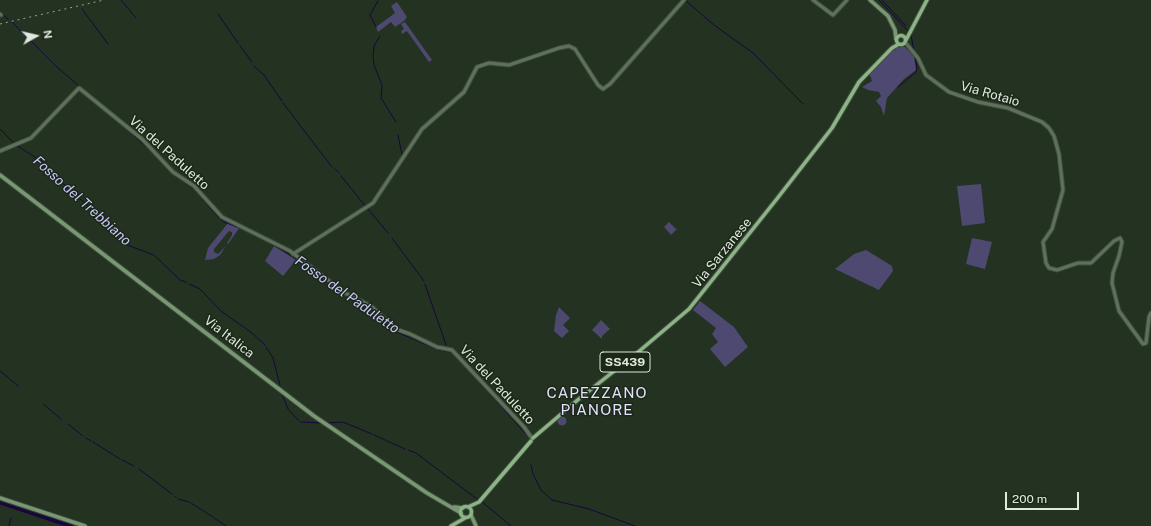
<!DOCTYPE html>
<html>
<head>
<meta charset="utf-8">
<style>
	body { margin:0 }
	#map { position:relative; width:1151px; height:526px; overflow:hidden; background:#243222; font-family:"Public Sans",sans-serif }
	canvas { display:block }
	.north { position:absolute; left:16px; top:16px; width:40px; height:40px; -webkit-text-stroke:3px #1b2818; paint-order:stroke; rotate:82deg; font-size:11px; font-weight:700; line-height:16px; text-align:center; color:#e0e9de }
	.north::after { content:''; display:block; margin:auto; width:14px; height:18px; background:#e0e9de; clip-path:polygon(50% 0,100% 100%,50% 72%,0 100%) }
	.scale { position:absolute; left:1005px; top:492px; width:74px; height:18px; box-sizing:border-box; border:2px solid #e0e9de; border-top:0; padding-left:5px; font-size:12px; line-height:14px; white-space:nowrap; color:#e0e9de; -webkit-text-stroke:3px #1b2818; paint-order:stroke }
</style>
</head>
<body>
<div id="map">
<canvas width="1151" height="526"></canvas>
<div class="north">N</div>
<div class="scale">200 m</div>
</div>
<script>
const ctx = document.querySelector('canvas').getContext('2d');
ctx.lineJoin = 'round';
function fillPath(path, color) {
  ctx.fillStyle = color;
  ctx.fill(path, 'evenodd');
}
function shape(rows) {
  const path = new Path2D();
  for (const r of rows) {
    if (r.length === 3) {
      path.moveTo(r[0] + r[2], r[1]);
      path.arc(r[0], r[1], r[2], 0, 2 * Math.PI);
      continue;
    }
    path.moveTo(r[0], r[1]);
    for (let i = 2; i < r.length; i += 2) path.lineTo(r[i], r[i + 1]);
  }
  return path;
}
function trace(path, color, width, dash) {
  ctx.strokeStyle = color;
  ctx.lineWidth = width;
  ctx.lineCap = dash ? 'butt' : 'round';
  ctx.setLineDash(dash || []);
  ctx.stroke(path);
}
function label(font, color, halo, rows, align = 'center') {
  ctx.font = font + ' "Public Sans",sans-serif';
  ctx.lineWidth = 3;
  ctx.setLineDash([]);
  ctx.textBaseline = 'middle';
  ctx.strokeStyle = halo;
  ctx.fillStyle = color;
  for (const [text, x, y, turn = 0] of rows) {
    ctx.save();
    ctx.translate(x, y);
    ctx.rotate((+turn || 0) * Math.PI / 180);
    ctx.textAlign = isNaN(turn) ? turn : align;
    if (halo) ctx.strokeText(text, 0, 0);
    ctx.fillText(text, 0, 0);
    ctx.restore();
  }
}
fillPath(shape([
	[397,2,407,17,404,21,395,27,391,22,378,32,376,27,395,13,391,6],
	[405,22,432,60,429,62,407,31,402,34,401,31,404,29,401,24],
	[902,46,905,47,914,56,916,70,904,79,887,98,884,116,881,107,876,101,881,96,879,92,868,90,862,87,872,81,869,73,891,51],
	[981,184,985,223,962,226,957,186],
	[669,222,676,229,678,228,671,235,664,227],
	[228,223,240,227,228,244,227,243,232,235,232,232,229,231,214,249,214,252,218,254,226,246,220,255,214,259,205,260,208,248],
	[972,238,992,242,985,269,966,264],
	[274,246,296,260,283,276,265,261],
	[866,250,892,266,893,271,879,290,835,269,854,254],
	[700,301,734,327,748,347,725,367,710,349,718,342,712,334,716,328,693,310],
	[559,307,570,318,563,325,569,331,562,338,554,331,556,315],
	[601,320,610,329,602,336,602,339,592,330],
	[562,421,4.5]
]), '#4e4970');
trace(shape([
	[121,0,136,18],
	[685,0,714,25,753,53,803,104],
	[879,0,909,32],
	[882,0,906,26],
	[82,9,108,44],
	[0,11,2,14],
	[218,14,238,43],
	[3,15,8,19],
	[12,22,56,66,87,93],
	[376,27,370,15,378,1],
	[911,35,914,51],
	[380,36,374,46,373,56,374,65,382,85,381,98,396,122],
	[240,46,252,62],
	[254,66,264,75,282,101],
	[898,87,916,72,917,68,915,56],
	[283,103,332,167],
	[0,129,14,143],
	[129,131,160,160],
	[398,135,402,155],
	[16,145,38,159,52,176,65,185,73,193,117,231,127,245,154,255,180,280,186,282],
	[166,167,172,173,193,188,218,217,224,222,252,233],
	[335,169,339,173],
	[341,176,366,207],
	[368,209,388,233],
	[256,236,264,240],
	[392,238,424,281],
	[268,242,289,254,341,293,372,310,392,330,439,350,451,352],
	[189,284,200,289,221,311,252,333,265,345],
	[425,284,446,345],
	[266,347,273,358,280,385],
	[453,353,525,433],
	[0,371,18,386],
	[282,394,288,409,299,421],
	[43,404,61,419],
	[301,422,321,423],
	[327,423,343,422,372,434],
	[68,424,83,436],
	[374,435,405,449],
	[86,438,91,441],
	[93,442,120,459],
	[408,450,416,453,478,500],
	[122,460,134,466],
	[531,465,533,474,541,490,552,500,589,509,635,526],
	[139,469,172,494],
	[175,496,176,497],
	[178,499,189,502],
	[482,502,511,526],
	[191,503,213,517],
	[214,518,226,526],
	[9,526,11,518]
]), '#17073b', 1);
trace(shape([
	[0,502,71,526]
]), '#17073b', 4.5);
const tertiary = shape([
	[813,0,833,15,847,0],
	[0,14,1,15],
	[905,42,918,58,926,75,949,92,978,102,1008,108,1042,122,1049,128,1054,136,1059,154,1063,190,1052,229,1043,242,1046,263,1049,268,1057,270,1078,263,1091,263,1114,241,1120,238,1122,242,1119,256,1113,273,1112,283,1119,311,1143,344,1146,343,1149,317,1151,313],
	[0,151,31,138,79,88,142,139,173,172,194,186,222,217,290,251,345,293,371,306,396,329,410,334,437,347,452,350,524,427,532,438],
	[293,254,373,203,422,129,464,92,477,67,489,63,509,65,559,48,569,46,575,49,598,85,603,89,610,84,684,0]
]);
const secondary = shape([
	[870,0,888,16,895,30,896,39],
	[0,175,314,416,427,493,461,513],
	[0,498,85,526],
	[454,507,463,508],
	[471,515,476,526]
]);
const primary = shape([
	[901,40,4.5],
	[906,40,927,0],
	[533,438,580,398,637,353,689,309,776,200,832,128,859,82,892,48,899,44],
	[466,512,5.5],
	[468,507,479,502,531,441],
	[451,526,465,518]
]);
trace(tertiary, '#424f40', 5);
trace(secondary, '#424f40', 5.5);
trace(primary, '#424f40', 5.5);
trace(tertiary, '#5e715b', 3);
trace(secondary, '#799773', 3.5);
trace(primary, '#8db486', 3.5);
trace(shape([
	[0,24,104,0]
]), '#99a497', 1, [2, 4]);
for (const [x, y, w] of [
	[625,362,50]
]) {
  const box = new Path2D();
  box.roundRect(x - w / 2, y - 10, w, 20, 3);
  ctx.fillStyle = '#1b2818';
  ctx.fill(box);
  trace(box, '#e0e9de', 1);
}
label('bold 12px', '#e0e9de', null, [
	["SS439",625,362]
]);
label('13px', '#e0e9de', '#1b2818', [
	["Via Rotaio",990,94,16],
	["Via del Paduletto",169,153,42],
	["Via Sarzanese",722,253,-51],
	["Via Italica",229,337,38],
	["Via del Paduletto",497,385,47]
]);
label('italic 14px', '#cdc8fd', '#1b2818', [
	["Fosso del Trebbiano",82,201,42],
	["Fosso del Paduletto",347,295,35]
]);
ctx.letterSpacing = '1px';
label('15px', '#e3e1fe', '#1b2818', [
	["CAPEZZANO",597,393],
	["PIANORE",597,410]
]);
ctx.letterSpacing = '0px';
</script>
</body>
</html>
